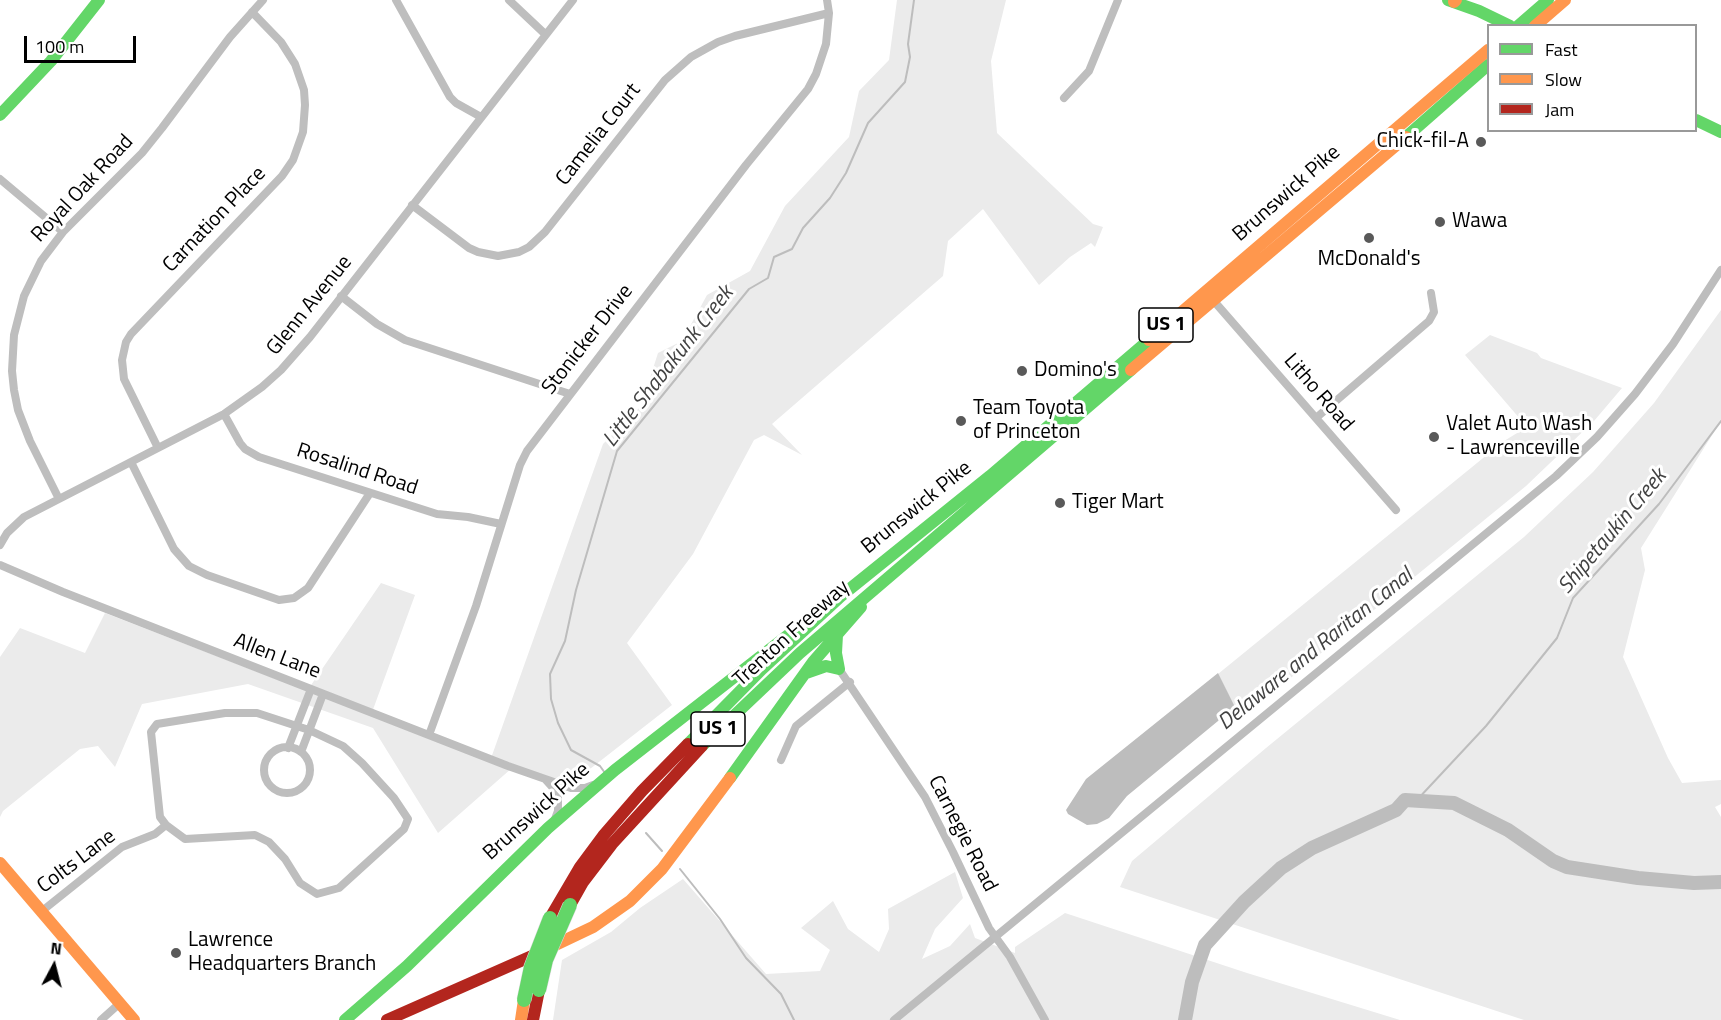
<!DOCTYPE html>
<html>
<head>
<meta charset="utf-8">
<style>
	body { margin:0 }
	#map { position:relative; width:1721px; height:1020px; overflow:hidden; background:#fff; font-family:"Titillium Web",sans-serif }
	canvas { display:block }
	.legend { position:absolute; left:1487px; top:24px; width:210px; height:108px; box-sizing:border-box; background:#fff; border:2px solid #999; margin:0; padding:8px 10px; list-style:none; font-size:18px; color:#000 }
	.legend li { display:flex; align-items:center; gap:12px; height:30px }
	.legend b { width:30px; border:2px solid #999 }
	.north { position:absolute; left:24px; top:936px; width:60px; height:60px; -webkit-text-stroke:4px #fff; paint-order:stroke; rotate:7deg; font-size:16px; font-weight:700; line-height:24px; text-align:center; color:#000 }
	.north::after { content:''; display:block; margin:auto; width:21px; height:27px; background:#000; clip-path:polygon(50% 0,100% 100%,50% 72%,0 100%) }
	.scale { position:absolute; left:24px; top:36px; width:112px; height:27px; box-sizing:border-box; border:3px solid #000; border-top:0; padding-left:8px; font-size:18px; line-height:21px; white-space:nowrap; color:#000; -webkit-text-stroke:4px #fff; paint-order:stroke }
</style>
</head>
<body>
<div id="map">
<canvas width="1721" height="1020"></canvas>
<ul class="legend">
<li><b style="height:8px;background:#63d668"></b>Fast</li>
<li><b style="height:8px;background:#ff974d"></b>Slow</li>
<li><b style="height:8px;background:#b3261e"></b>Jam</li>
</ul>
<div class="north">N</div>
<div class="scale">100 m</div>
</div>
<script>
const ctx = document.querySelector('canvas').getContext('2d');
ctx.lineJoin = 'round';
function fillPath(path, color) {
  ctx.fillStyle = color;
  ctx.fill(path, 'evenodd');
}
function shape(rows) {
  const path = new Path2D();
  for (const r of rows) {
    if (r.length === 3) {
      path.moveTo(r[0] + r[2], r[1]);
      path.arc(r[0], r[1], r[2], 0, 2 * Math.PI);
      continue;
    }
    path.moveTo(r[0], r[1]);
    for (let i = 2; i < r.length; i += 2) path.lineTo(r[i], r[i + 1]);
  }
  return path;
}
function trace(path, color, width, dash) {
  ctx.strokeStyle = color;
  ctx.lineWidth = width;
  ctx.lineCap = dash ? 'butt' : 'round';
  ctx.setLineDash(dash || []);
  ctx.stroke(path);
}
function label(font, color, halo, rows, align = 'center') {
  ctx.font = font + ' "Titillium Web",sans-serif';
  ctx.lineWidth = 6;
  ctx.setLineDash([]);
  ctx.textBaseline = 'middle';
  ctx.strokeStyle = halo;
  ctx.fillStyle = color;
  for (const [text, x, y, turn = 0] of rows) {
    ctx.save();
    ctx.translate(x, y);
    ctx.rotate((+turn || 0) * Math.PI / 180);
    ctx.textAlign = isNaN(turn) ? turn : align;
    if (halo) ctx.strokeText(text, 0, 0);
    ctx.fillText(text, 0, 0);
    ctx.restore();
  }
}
fillPath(shape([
	[897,0,1006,0,991,61,997,133,1093,224,1103,227,1095,247,1091,243,1070,257,1039,285,983,209,948,241,943,276,772,424,802,455,764,435,754,440,693,554,627,643,672,705,581,776,566,790,512,768,438,833,373,728,248,684,142,704,115,767,98,746,80,749,3,811,0,817,0,657,20,628,85,653,105,613,307,691,381,583,415,595,371,715,490,761,603,444,641,406,658,353,682,341,707,295,750,271,785,206,849,137,859,91,889,60],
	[1721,310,1721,421,1641,548,1645,570,1623,657,1668,758,1682,783,1721,780,1721,804,1715,807,1721,817,1721,1020,1524,1020,1120,887,1132,861,1266,748,1524,537,1593,472,1654,403],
	[1490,335,1537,353,1541,358,1622,388,1594,421,1526,486,1255,707,1235,707,1218,674,1504,441,1527,427,1465,355],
	[955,872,963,898,935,929,922,959,950,946,970,924,975,938,1015,953,1015,947,1065,913,1247,973,1400,1020,553,1020,562,960,611,932,640,908,683,879,766,974,820,971,830,950,801,928,833,901,848,929,879,952,889,929,888,909]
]), '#ebebeb');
fillPath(shape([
	[1218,673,1235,707,1127,796,1109,818,1097,824,1087,825,1068,814,1066,810,1086,779]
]), '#bdbdbd');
trace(shape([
	[605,773,600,766,571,750,558,723,551,699,550,674,565,641,576,590,617,451,749,289,768,278,774,257,792,249,803,228,830,198,846,173,868,123,905,82,910,57,908,44,914,0],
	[1416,801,1486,726,1557,638,1573,598,1659,504,1721,421],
	[646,833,662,851],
	[680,869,720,919,746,958,781,994,794,1020]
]), '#bdbdbd', 2);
trace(shape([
	[894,1020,1556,476,1597,437,1635,394,1673,344,1721,270]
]), '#bdbdbd', 8);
trace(shape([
	[1185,1020,1192,982,1205,945,1244,902,1281,868,1312,848,1396,810,1405,800,1454,803,1508,830,1553,861,1567,867,1638,878,1694,883,1721,882]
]), '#bdbdbd', 14);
trace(shape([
	[396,0,450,97,456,103,481,117],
	[509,0,545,34],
	[1064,98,1089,71,1118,0],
	[0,179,63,232],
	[412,205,469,248,478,252,498,256,519,252,529,247,545,232,665,80,691,57,718,42,735,36,829,13],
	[341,296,377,324,405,340,570,394],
	[1213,300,1396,510],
	[224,414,240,443,245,449,259,457,437,514,468,517,501,524],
	[1316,418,1429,321,1434,312,1431,293],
	[158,448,124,379,122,360,126,342,131,334,282,176,293,160,303,132,305,105,304,90,295,64,281,42,252,12],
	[131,462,174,549,189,566,207,575,279,600,294,598,308,588,370,493],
	[59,499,30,441,18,410,14,390,12,371,14,335,24,296,41,261,63,232,142,153,162,128,230,37,263,0],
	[0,545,7,533,24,517,224,414,262,387,281,370,310,337,573,0],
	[0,565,63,592,508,766,571,788,585,788,593,785],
	[839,669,925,797,953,852,989,928,1010,957,1045,1020],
	[225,713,257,713,309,730,343,746,362,763,394,798,408,819,404,829,339,888,317,894,300,883,285,859,269,842,255,835,185,839,166,825,160,817,151,732,157,724,225,713],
	[429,735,476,606,520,465,527,451,746,165,808,89,816,74,826,44,829,13,827,0],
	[287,770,23],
	[288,748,311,689],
	[301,752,323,694],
	[781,760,796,726,850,682],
	[546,780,555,790,558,796,558,811,555,819],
	[42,911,122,847,155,834,166,825],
	[101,1020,120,1003]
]), '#bebebe', 8);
trace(shape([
	[1448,0,1479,11,1510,26],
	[1518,26,1548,0],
	[0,115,51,61,99,0],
	[1696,120,1721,132],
	[1406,137,1488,65],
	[806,673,826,666,839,669,836,653,837,635],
	[688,744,762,669,841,596,990,476,1149,340],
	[702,746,800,653,1131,370],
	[730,778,813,662,861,607],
	[345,1020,407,966,548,828,615,770,796,629]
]), '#63d668', 12);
trace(shape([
	[1454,2,1456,0],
	[1535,26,1565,0],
	[1149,340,1488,50],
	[1131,370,1406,137],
	[0,863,134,1020],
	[532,956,593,927,630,901,662,869,730,778],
	[521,1020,524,1000]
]), '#ff974d', 12);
trace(shape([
	[570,905,583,882,612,844,702,746],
	[550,918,580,867,603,836,642,791,688,744],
	[387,1020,532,956],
	[533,1020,539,990]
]), '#b3261e', 12);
const fastBridge = shape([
	[539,990,546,960,570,905],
	[524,1000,531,967,550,918]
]);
trace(fastBridge, '#dbdbdb', 15, []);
trace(fastBridge, '#63d668', 14);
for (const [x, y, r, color] of [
	[1481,142,6,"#595959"],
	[1440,222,6,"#595959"],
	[1369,238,6,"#595959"],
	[1022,371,6,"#595959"],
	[961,421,6,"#595959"],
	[1434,437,6,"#595959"],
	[1060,503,6,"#595959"],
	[176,953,6,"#595959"]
]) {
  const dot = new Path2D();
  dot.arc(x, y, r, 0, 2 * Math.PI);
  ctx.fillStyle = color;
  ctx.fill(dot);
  trace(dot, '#fff', 2);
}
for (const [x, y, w] of [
	[1166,325,54],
	[718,729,54]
]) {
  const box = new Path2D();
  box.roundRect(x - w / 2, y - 17, w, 34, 4.5);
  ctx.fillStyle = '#fff';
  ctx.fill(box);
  trace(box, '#000', 1.5);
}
label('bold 20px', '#000', null, [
	["US 1",1166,325],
	["US 1",718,729]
]);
label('21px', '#000', '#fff', [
	["Camelia Court",599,135,-52],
	["Royal Oak Road",83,189,-47],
	["Brunswick Pike",1287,194,-41],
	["Carnation Place",215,220,-46],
	["Glenn Avenue",310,306,-51],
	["Stonicker Drive",588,340,-52],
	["Litho Road",1318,393,49],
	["Rosalind Road",357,470,18],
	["Brunswick Pike",917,508,-39],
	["Trenton Freeway",792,634,-42],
	["Allen Lane",277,657,21],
	["Brunswick Pike",537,812,-42],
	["Carnegie Road",962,834,63],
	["Colts Lane",77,862,-37]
]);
label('21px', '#000', '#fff', [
	["Chick-fil-A",1469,142,"right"],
	["Wawa",1452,222],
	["McDonald's",1369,260,"center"],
	["Domino's",1034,371],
	["Team Toyota",973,409],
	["of Princeton",973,433],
	["Valet Auto Wash",1446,425],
	["- Lawrenceville",1446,449],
	["Tiger Mart",1072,503],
	["Lawrence",188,941],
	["Headquarters Branch",188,965]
], 'left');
label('italic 22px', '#424242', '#fff', [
	["Little Shabakunk Creek",669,367,-52],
	["Shipetaukin Creek",1613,532,-50],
	["Delaware and Raritan Canal",1316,650,-39]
]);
</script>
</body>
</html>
